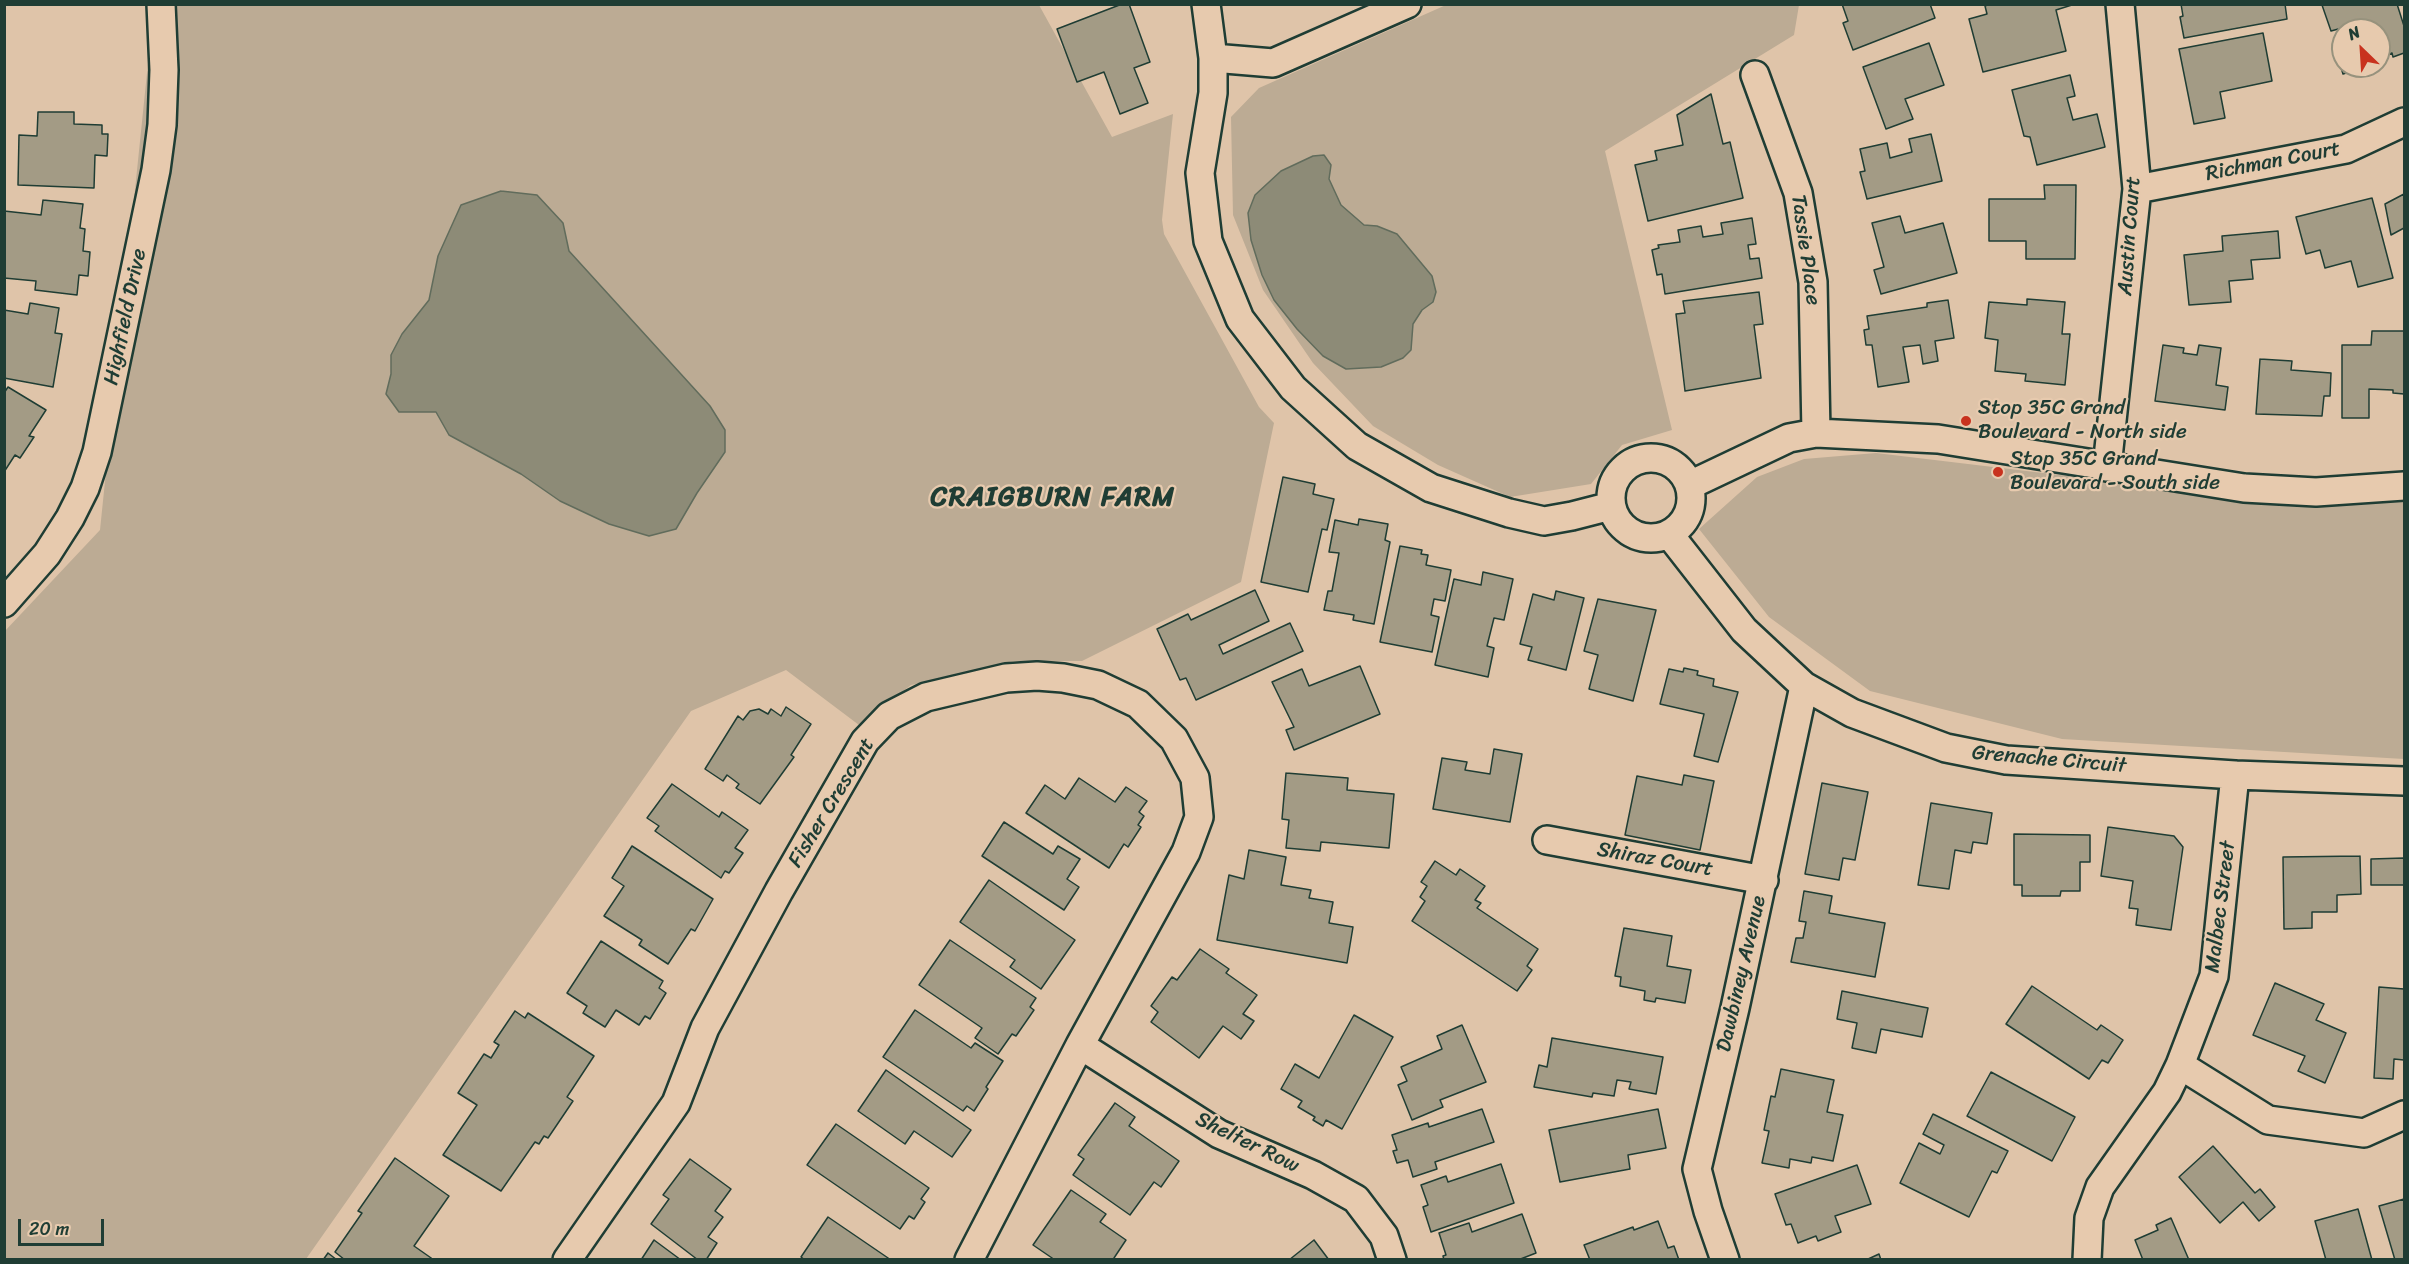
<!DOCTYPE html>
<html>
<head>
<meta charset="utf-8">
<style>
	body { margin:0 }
	#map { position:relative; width:2409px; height:1264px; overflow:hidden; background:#dfc4a9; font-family:Sriracha,sans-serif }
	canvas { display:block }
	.frame { position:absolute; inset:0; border:6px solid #1f3d34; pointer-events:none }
	.north { position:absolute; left:2331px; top:18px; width:60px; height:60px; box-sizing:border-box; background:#e7caae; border:2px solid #97927d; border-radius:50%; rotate:335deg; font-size:16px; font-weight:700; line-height:24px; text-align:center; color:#1f3d34 }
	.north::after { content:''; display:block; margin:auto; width:21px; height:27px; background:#c8321e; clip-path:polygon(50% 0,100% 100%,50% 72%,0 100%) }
	.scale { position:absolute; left:18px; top:1219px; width:86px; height:27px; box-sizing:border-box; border:3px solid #1f3d34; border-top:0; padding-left:8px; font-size:18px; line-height:21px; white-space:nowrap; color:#1f3d34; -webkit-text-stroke:4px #e7caae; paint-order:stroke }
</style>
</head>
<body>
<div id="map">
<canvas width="2409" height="1264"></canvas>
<div class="frame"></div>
<div class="north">N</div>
<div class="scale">20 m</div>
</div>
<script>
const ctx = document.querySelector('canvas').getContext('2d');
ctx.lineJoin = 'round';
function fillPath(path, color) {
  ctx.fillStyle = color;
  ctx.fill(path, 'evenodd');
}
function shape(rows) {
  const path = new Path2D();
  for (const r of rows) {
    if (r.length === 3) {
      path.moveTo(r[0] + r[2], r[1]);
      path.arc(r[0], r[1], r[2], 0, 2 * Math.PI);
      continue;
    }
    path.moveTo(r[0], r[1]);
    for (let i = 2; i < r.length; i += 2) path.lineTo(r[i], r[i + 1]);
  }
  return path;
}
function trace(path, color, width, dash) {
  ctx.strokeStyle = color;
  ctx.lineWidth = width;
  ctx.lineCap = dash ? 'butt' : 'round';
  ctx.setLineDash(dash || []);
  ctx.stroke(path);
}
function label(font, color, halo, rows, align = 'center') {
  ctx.font = font + ' Sriracha,sans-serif';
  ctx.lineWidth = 4.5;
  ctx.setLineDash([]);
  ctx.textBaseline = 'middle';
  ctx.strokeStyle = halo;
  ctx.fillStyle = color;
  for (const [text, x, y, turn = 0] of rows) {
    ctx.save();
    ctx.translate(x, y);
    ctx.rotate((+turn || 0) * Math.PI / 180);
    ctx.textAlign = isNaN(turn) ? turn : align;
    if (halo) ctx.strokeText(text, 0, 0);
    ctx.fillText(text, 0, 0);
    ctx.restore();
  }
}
fillPath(shape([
	[154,5,1039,5,1112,137,1173,114,1162,220,1164,234,1259,407,1274,423,1241,582,1082,661,1013,661,911,685,859,725,786,670,691,711,306,1259,5,1259,4,632,100,530],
	[1446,5,1799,5,1794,35,1605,151,1672,430,1622,445,1591,484,1510,497,1438,465,1373,426,1313,363,1263,290,1233,215,1231,117,1259,88],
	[1876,453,2294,503,2404,496,2404,759,2062,739,1870,691,1769,617,1699,529,1757,477,1804,459]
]), '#bcab94');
const water = shape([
	[1324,155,1331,165,1329,179,1341,205,1364,225,1377,226,1397,234,1432,276,1436,292,1433,302,1422,310,1413,324,1411,350,1403,358,1381,367,1346,369,1323,356,1297,329,1274,300,1262,275,1251,240,1248,213,1255,195,1281,171,1313,156,1324,155],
	[501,191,537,195,563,223,569,251,710,406,725,430,725,452,697,493,676,529,649,536,609,524,560,501,521,474,449,435,436,412,399,412,386,394,391,374,391,355,402,334,429,300,438,256,461,205,501,191]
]);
fillPath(water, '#8d8b77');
trace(water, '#616c5c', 1.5);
const building = shape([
	[1122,4,1129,4,1150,62,1134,68,1148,103,1120,114,1104,72,1077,82,1057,29,1122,4],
	[1842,4,1930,4,1935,18,1853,50,1843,23,1848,21,1842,4],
	[1990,4,2075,4,2056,10,2066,51,1983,72,1969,19,1987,14,1985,6,1990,4],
	[2181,4,2285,4,2287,19,2184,38,2180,17,2183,16,2181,4],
	[2397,4,2404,26,2404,53,2393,57,2392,53,2379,58,2379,30,2343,31,2342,28,2331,31,2322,5,2397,4],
	[2263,33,2272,81,2220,92,2225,118,2194,124,2179,49,2263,33],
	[2343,42,2343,66,2369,66,2343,74,2334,45,2343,42],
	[1929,43,1944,85,1905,99,1913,119,1886,129,1863,67,1929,43],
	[2070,75,2075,96,2067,98,2073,120,2097,114,2105,147,2037,165,2030,137,2024,136,2012,90,2070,75],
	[1711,94,1723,144,1730,142,1743,198,1648,221,1635,165,1657,160,1655,151,1683,145,1677,115,1711,94],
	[38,112,74,112,74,124,102,125,102,134,108,134,107,156,95,155,94,188,18,185,19,135,37,136,38,112],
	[1931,134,1942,181,1867,199,1860,172,1865,171,1860,149,1887,143,1890,158,1912,152,1909,139,1931,134],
	[2044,185,2076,185,2075,259,2026,259,2026,241,1989,241,1989,199,2045,199,2044,185],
	[2404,194,2404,228,2391,235,2385,204,2404,194],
	[2372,198,2393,278,2358,287,2351,261,2325,268,2320,250,2306,254,2296,217,2372,198],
	[43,200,83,204,80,228,85,229,83,251,90,252,88,276,79,275,77,295,35,290,36,281,4,278,4,211,41,215,43,200],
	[1900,216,1905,233,1943,223,1957,273,1881,294,1874,270,1884,267,1872,223,1900,216],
	[1752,218,1756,244,1748,245,1750,259,1759,258,1762,278,1665,294,1662,274,1657,275,1652,250,1659,248,1658,245,1680,242,1678,230,1701,226,1703,237,1723,234,1721,223,1752,218],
	[2278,231,2280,258,2251,260,2253,279,2229,281,2231,302,2189,305,2184,255,2223,251,2222,236,2278,231],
	[1759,292,1763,324,1754,325,1761,378,1685,391,1676,314,1685,313,1683,301,1759,292],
	[2027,299,2065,302,2062,334,2070,334,2065,385,2025,381,2026,374,1995,371,1998,340,1985,338,1989,302,2027,305,2027,299],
	[1948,300,1954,338,1935,341,1938,361,1923,364,1920,345,1903,347,1909,382,1878,387,1872,345,1866,345,1864,330,1869,329,1867,316,1927,307,1927,303,1948,300],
	[30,303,59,308,55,333,62,334,53,387,4,378,4,310,28,314,30,303],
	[2372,331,2404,331,2404,394,2393,393,2393,390,2369,389,2369,418,2342,418,2342,345,2371,345,2372,331],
	[2163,345,2184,348,2183,353,2197,355,2199,345,2221,348,2216,385,2228,387,2225,410,2155,401,2163,345],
	[2260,359,2292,361,2291,370,2331,373,2330,396,2324,396,2322,416,2256,414,2260,359],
	[8,387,46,410,29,436,34,437,20,458,15,455,4,472,4,393,8,387],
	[1283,477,1315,484,1313,494,1334,499,1327,530,1322,529,1308,592,1261,582,1283,477],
	[1359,519,1388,524,1385,540,1390,542,1374,624,1353,620,1354,615,1324,610,1328,591,1332,591,1339,553,1329,552,1335,520,1358,525,1359,519],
	[1400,546,1422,550,1421,554,1428,555,1426,565,1451,570,1445,601,1434,599,1431,615,1439,617,1432,652,1380,642,1400,546],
	[1483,572,1513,579,1504,620,1494,618,1487,646,1494,648,1488,677,1435,665,1454,579,1481,585,1483,572],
	[1255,590,1269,621,1219,645,1223,654,1290,623,1303,651,1196,700,1186,678,1180,680,1157,629,1188,614,1191,620,1255,590],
	[1556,591,1584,598,1566,670,1528,660,1532,647,1520,644,1533,594,1554,600,1556,591],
	[1598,599,1656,610,1633,701,1589,689,1598,655,1584,651,1598,599],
	[1360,666,1380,714,1294,750,1286,730,1294,727,1272,682,1302,669,1309,686,1360,666],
	[1684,668,1698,671,1697,675,1714,679,1713,686,1738,692,1718,762,1694,756,1704,714,1660,704,1669,669,1683,672,1684,668],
	[786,707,811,724,791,755,794,757,760,804,736,788,739,784,727,775,723,781,705,769,738,716,743,720,750,711,759,709,768,714,771,709,781,716,786,707],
	[1494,749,1522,754,1510,822,1433,809,1442,758,1467,762,1465,770,1490,774,1494,749],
	[1286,773,1348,778,1347,790,1394,794,1389,848,1321,842,1320,851,1286,848,1289,820,1282,819,1286,773],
	[1684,775,1714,781,1700,850,1625,835,1637,776,1682,785,1684,775],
	[1079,778,1115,802,1126,787,1147,801,1139,812,1144,816,1138,825,1141,827,1128,847,1124,844,1109,868,1026,813,1045,785,1065,799,1079,778],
	[1822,783,1868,792,1855,860,1843,858,1839,880,1805,874,1822,783],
	[672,784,719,817,722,812,748,830,735,848,743,853,729,873,725,871,721,878,655,831,659,826,647,818,672,784],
	[1931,803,1992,813,1987,844,1973,842,1971,853,1955,850,1949,889,1918,885,1931,803],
	[1004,822,1053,854,1058,846,1080,859,1067,879,1079,887,1064,910,982,856,1004,822],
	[2108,827,2174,836,2183,847,2171,930,2136,925,2138,909,2129,908,2133,881,2101,876,2108,827],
	[2014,834,2090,835,2090,862,2080,862,2080,891,2061,891,2060,896,2022,896,2022,885,2014,885,2014,834],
	[632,846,713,899,695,931,691,929,668,964,639,945,642,940,604,916,624,886,612,878,632,846],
	[1249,850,1286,857,1281,885,1311,890,1309,898,1333,902,1329,923,1353,927,1347,963,1217,940,1229,875,1244,879,1249,850],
	[2360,856,2361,894,2337,895,2337,912,2312,912,2312,928,2284,929,2283,857,2360,856],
	[2404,858,2404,885,2371,885,2371,859,2404,858],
	[1435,861,1456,875,1460,869,1485,886,1475,900,1481,903,1477,908,1538,949,1527,966,1532,970,1517,991,1412,921,1425,901,1420,897,1427,886,1421,882,1435,861],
	[989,880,1075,940,1041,989,1010,967,1015,960,960,922,989,880],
	[1804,891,1832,896,1829,913,1885,923,1875,977,1791,962,1796,938,1803,938,1806,922,1799,921,1804,891],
	[1624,928,1672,936,1667,966,1691,970,1685,1003,1656,998,1655,1002,1644,1000,1645,991,1620,986,1621,977,1615,976,1624,928],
	[950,940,1036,998,1030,1007,1034,1010,1016,1036,1012,1034,998,1054,975,1038,982,1028,919,985,950,940],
	[601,941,663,981,659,988,666,993,650,1019,645,1016,639,1025,616,1010,605,1027,583,1013,587,1006,567,993,601,941],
	[1200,949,1229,969,1226,973,1257,995,1243,1014,1254,1021,1241,1039,1223,1026,1199,1058,1151,1022,1158,1012,1151,1006,1172,977,1177,980,1200,949],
	[2275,983,2324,1004,2316,1020,2346,1033,2325,1083,2298,1071,2305,1056,2253,1035,2275,983],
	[2032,986,2097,1030,2101,1025,2123,1040,2108,1063,2102,1060,2089,1079,2006,1024,2032,986],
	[2379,987,2404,989,2404,1060,2394,1059,2393,1079,2374,1078,2379,987],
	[1842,991,1928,1008,1922,1037,1881,1029,1876,1053,1852,1048,1857,1023,1837,1019,1842,991],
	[915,1010,971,1048,975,1043,1003,1061,986,1087,988,1089,974,1111,967,1106,963,1111,883,1057,915,1010],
	[515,1011,525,1018,528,1013,594,1056,567,1097,573,1101,548,1138,544,1136,539,1144,535,1142,501,1191,443,1155,477,1105,458,1093,484,1054,491,1058,499,1045,494,1042,515,1011],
	[1354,1015,1393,1037,1342,1129,1326,1120,1323,1126,1313,1120,1315,1117,1298,1107,1302,1101,1281,1089,1295,1064,1319,1078,1354,1015],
	[1462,1025,1486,1082,1440,1100,1443,1107,1412,1120,1398,1085,1407,1081,1401,1067,1442,1049,1437,1036,1462,1025],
	[1552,1038,1663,1057,1656,1094,1629,1089,1631,1082,1617,1080,1614,1096,1593,1093,1592,1097,1534,1087,1539,1065,1547,1067,1552,1038],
	[1781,1069,1834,1080,1827,1112,1843,1115,1833,1161,1812,1157,1811,1163,1790,1159,1789,1168,1762,1163,1769,1131,1764,1130,1771,1096,1775,1097,1781,1069],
	[886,1070,971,1130,952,1157,914,1131,905,1144,858,1111,886,1070],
	[1991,1072,2075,1117,2052,1161,1967,1116,1991,1072],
	[1115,1103,1135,1117,1129,1126,1179,1161,1161,1187,1154,1182,1130,1215,1073,1175,1084,1159,1078,1155,1115,1103],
	[1482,1109,1494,1142,1435,1162,1437,1169,1413,1177,1408,1160,1397,1163,1393,1151,1397,1150,1392,1135,1428,1123,1429,1127,1482,1109],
	[1658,1109,1666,1148,1628,1155,1630,1169,1560,1182,1549,1130,1658,1109],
	[1933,1114,2008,1151,1997,1173,1992,1171,1969,1217,1900,1183,1919,1143,1940,1154,1944,1145,1923,1134,1933,1114],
	[836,1124,929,1188,921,1199,925,1202,914,1219,909,1216,900,1229,807,1165,836,1124],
	[2213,1146,2255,1193,2260,1189,2275,1207,2259,1221,2243,1202,2220,1223,2179,1177,2213,1146],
	[395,1158,449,1196,414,1246,434,1260,345,1260,335,1252,362,1213,358,1211,395,1158],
	[690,1159,731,1189,715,1211,723,1217,708,1237,717,1243,706,1260,698,1260,651,1224,669,1199,663,1195,690,1159],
	[1501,1164,1514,1203,1431,1232,1423,1207,1428,1205,1421,1185,1446,1176,1448,1182,1501,1164],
	[1857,1165,1871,1204,1835,1216,1841,1232,1818,1241,1816,1236,1798,1243,1791,1224,1786,1225,1775,1194,1857,1165],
	[1071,1190,1106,1214,1100,1222,1126,1240,1114,1258,1116,1260,1055,1260,1033,1245,1071,1190],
	[2404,1199,2404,1260,2395,1260,2379,1206,2404,1199],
	[2358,1209,2372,1260,2326,1260,2315,1221,2358,1209],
	[1522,1214,1536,1253,1518,1260,1444,1260,1443,1256,1446,1255,1439,1233,1469,1223,1472,1232,1522,1214],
	[828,1217,891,1260,805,1260,801,1257,828,1217],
	[2171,1218,2189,1260,2143,1260,2135,1240,2158,1230,2156,1225,2171,1218],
	[1658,1221,1668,1248,1674,1246,1679,1260,1590,1260,1584,1245,1633,1227,1634,1230,1658,1221],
	[654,1240,681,1260,641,1260,654,1240],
	[1314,1240,1329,1260,1289,1260,1314,1240],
	[328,1253,337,1260,323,1260,328,1253],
	[1879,1254,1881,1260,1866,1260,1879,1254]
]);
fillPath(building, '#a39b85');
trace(building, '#1f3d34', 1.5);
const minor = shape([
	[1206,4,1213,58,1213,93,1200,173,1208,241,1240,319,1293,388,1357,446,1431,488,1509,513,1544,521,1572,516,1611,506],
	[1213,58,1273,63,1407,4],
	[1755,75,1798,193,1813,282,1816,433],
	[2137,189,2346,149,2404,122],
	[1651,498,40],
	[2107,467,2137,189,2120,4],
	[1690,485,1789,438,1816,433,1938,439,2244,488,2316,492,2404,486],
	[1669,534,1744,630,1804,686,1852,713,1946,748,2006,760,2235,775,2404,781],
	[4,603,47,554,70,518,85,488,97,452,156,170,162,125,164,70,161,4],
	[1547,840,1764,880],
	[1080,1045,1219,1134,1313,1175,1356,1199,1384,1236,1392,1260],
	[2180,1065,2268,1120,2364,1133,2404,1115],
	[567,1260,676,1103,705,1028,779,891,865,741,889,716,926,697,1006,678,1037,676,1063,678,1098,685,1138,704,1174,739,1195,778,1199,817,1186,852,1080,1045,969,1260],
	[1725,1260,1708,1211,1697,1169,1735,1008,1804,686],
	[2087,1260,2089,1218,2100,1187,2167,1092,2180,1065,2214,976,2235,775]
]);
trace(minor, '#1f3d34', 32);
trace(minor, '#e7caae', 27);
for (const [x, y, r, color] of [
	[1966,421,6,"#c8321e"],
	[1998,472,6,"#c8321e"]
]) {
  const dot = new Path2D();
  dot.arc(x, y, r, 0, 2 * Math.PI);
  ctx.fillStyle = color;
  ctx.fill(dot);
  trace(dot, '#e7caae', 2);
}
label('21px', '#1f3d34', '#e7caae', [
	["Richman Court",2273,162,-11],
	["Austin Court",2130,236,-86],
	["Tassie Place",1805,250,82],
	["Highfield Drive",126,317,-78],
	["Grenache Circuit",2049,760,5],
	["Fisher Crescent",832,803,-59],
	["Shiraz Court",1655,860,10],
	["Malbec Street",2221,907,-83],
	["Dawbiney Avenue",1742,974,-77],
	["Shelter Row",1247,1143,26]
]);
label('21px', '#1f3d34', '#e7caae', [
	["Stop 35C Grand",1978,409],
	["Boulevard - North side",1978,433],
	["Stop 35C Grand",2010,460],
	["Boulevard - South side",2010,484]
], 'left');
ctx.letterSpacing = '1.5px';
label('bold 27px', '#1f3d34', '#e7caae', [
	["CRAIGBURN FARM",1053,498]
]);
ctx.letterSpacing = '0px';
</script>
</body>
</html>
